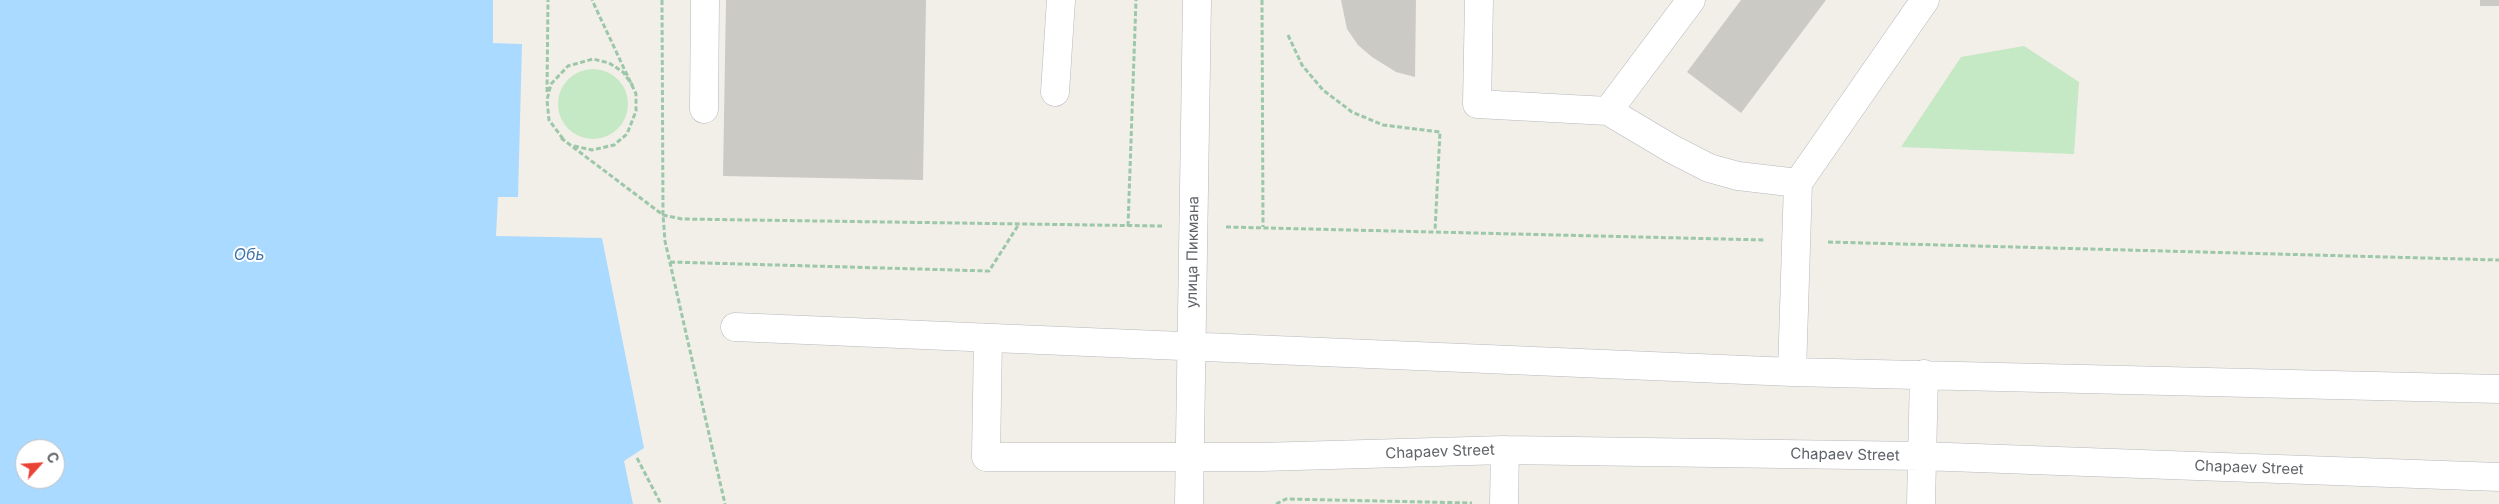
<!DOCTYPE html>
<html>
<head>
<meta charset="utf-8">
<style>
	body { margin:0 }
	#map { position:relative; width:2499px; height:504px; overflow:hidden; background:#f1efe8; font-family:Inter,sans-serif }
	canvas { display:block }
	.north { position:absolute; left:15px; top:439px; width:50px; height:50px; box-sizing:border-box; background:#fff; border:1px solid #bfc1c3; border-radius:50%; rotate:64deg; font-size:14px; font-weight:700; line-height:20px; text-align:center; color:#5f6368 }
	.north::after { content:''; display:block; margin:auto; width:18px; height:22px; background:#ea4335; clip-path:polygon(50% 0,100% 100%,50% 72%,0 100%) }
</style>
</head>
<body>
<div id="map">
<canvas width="2499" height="504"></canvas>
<div class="north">С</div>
</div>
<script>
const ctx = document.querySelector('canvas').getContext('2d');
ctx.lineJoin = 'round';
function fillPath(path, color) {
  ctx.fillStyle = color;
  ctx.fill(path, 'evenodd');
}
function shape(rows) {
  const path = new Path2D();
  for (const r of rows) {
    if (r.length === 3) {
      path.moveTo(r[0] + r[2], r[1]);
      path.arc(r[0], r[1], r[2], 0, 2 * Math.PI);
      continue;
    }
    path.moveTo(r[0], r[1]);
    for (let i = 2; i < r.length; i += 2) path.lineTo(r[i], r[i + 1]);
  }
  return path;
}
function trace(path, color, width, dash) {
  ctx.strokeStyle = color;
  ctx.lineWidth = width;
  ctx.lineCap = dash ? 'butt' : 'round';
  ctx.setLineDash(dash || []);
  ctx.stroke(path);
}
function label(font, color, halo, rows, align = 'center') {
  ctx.font = font + ' Inter,sans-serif';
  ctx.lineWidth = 4;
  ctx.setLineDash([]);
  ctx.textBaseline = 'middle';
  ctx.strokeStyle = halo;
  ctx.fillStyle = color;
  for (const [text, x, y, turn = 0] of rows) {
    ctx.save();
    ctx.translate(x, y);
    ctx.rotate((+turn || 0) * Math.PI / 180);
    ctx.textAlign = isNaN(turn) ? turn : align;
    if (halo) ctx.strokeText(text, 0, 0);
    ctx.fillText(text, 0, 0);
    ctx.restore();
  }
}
fillPath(shape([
	[2024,46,2079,82,2074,154,1901,147,1961,57],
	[593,104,35]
]), '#c5e8c5');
fillPath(shape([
	[0,0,493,0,493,43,522,44,518,197,498,197,496,236,602,238,644,448,624,461,633,504,0,504],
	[25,449,55,449,55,479,25,479]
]), '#aadaff');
fillPath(shape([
	[726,0,926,0,923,180,723,176],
	[1341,0,1416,0,1415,77,1396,72,1372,57,1358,45,1347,29],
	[1741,0,1826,0,1741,113,1687,72],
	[2480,0,2499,0,2499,6,2480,6]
]), '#cccac5');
const minor = shape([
	[1479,0,1477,104,1608,111],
	[1691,0,1608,111,1672,149,1709,168,1738,176,1798,183],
	[1055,92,1061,0],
	[704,109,705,0],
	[735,327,1792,372,2499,389],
	[988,338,986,457,1261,457,1505,450,1921,456,2499,477],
	[1792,372,1798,183,1925,0],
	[1189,504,1197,0],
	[1504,504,1505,450],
	[1921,504,1924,374]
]);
trace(minor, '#b5b8bc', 29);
trace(shape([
	[662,0,663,215,665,241,725,504],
	[1262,0,1263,227],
	[1288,35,1302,65,1323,90,1352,112,1383,125,1440,132,1435,231],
	[547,92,548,0],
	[561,138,663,215,682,219,1162,226],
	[563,139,549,120,547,100,551,84,568,66,593,59,609,63,623,72,633,86],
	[574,146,592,150,614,145,627,134,636,111,636,94,592,0],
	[1128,226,1136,0],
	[1226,227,1764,240],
	[1828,242,2499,260],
	[670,262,989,271,1019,224],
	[637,458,661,504],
	[1276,504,1286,499,1472,503]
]), '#9cc7a9', 3, [5, 2.5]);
trace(minor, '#fff', 28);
label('15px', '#5f6368', '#fff', [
	["улица Пикмана",1193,252,-89],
	["Chapaev Street",1440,452,-2],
	["Chapaev Street",1845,455,1],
	["Chapaev Street",2249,468,2]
]);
label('italic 16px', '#4174aa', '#fff', [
	["Обь",249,255]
]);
</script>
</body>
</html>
